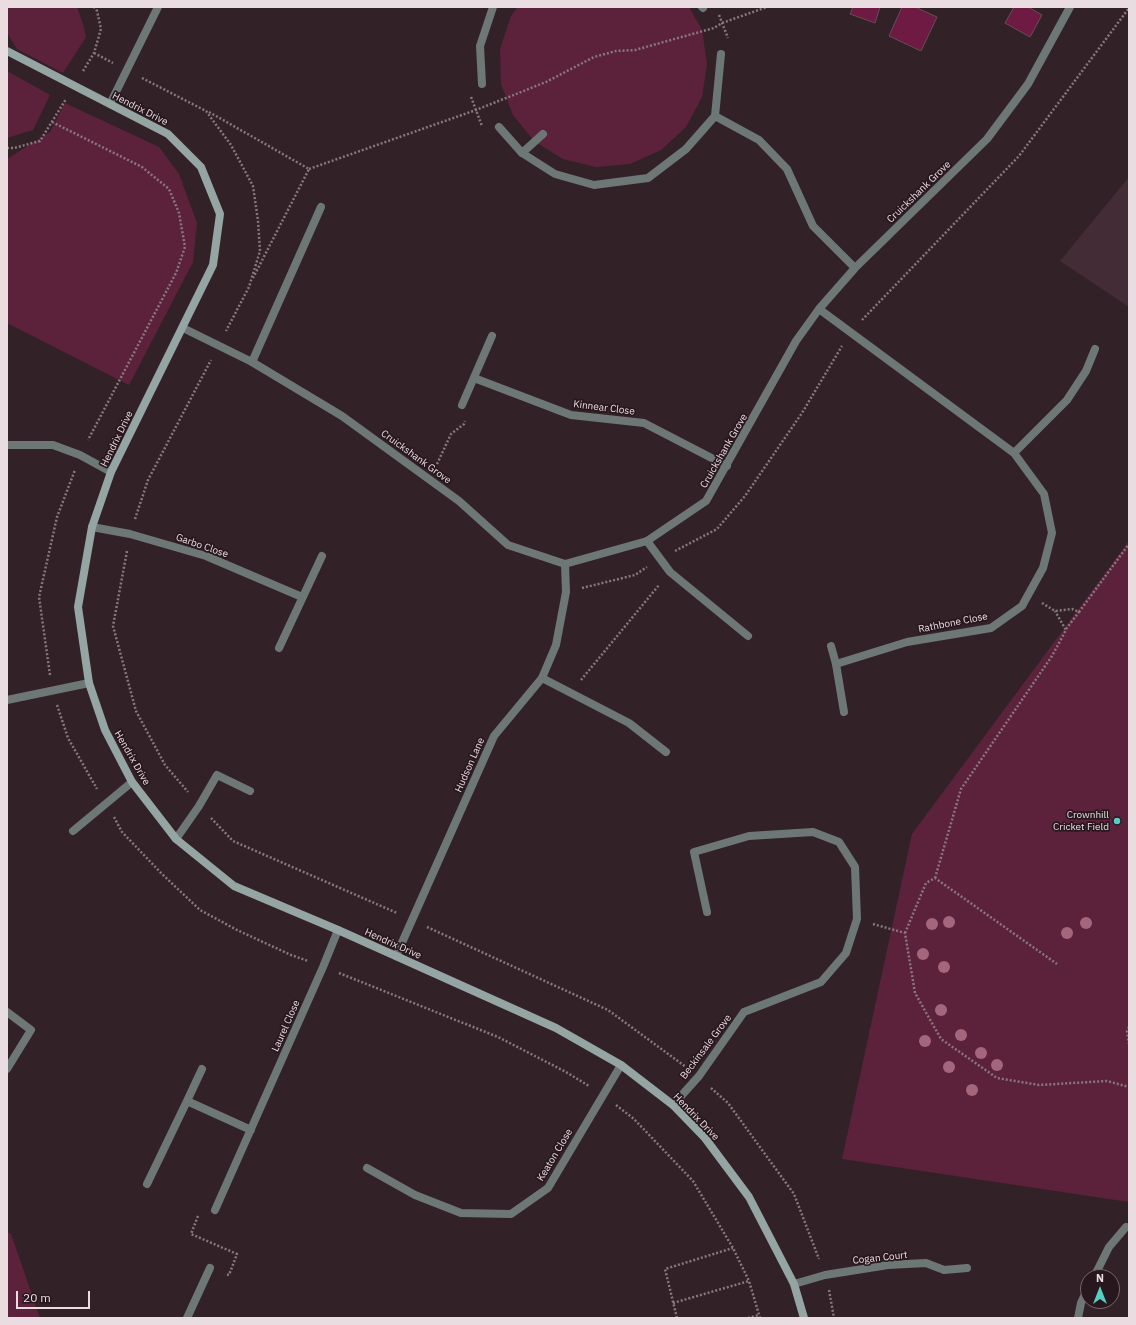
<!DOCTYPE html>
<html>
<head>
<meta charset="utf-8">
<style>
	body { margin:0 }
	#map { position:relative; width:1136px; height:1325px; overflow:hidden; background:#332128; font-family:"IBM Plex Sans",sans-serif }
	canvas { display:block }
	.frame { position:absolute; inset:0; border:8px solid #e9dde1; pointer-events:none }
	.north { position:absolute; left:1080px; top:1269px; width:40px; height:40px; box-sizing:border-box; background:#28181e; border:1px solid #75676c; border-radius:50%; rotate:0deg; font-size:11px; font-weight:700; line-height:16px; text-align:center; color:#e9dde1 }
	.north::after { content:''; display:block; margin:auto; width:14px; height:18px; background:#56cec3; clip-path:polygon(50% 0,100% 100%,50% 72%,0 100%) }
	.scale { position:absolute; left:16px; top:1291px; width:74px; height:18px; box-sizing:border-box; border:2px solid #e9dde1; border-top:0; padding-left:5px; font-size:12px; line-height:14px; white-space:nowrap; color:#e9dde1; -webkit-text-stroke:3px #28181e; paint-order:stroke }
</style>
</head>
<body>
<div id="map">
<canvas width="1136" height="1325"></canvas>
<div class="frame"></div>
<div class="north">N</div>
<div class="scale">20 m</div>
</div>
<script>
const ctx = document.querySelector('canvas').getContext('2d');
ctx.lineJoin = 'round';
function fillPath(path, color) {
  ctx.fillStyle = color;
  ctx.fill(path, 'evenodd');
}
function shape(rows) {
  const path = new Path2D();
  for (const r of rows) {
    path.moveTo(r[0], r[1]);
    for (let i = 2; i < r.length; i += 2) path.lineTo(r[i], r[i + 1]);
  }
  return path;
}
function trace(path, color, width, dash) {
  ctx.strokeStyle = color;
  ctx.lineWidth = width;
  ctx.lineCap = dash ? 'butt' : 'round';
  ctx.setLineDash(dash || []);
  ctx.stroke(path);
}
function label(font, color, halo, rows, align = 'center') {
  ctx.font = font + ' "IBM Plex Sans",sans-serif';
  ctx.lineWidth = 3.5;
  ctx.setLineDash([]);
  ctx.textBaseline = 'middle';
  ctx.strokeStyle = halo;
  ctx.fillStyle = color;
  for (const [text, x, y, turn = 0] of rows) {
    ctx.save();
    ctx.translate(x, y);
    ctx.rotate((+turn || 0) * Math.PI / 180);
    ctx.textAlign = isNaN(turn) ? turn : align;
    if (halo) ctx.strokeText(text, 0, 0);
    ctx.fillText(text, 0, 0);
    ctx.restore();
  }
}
fillPath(shape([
	[1129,177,1129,307,1060,261]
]), '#432c35');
fillPath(shape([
	[7,7,77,7,84,27,86,37,63,73,17,49,7,33],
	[518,7,689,7,702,30,707,64,702,97,686,127,661,150,630,164,596,167,563,159,534,141,513,115,501,84,500,49,511,16],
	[7,71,50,95,33,130,7,138],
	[65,103,159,147,179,174,197,223,193,262,129,385,7,323,7,159,50,132],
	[1129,541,1129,1202,842,1159,912,834],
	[7,1232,11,1234,40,1318,7,1318]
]), '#5c223c');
const building = shape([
	[853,7,880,7,875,23,850,14,853,7],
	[902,7,915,7,937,17,921,51,889,36,902,7],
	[1014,7,1028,7,1042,15,1030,37,1005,23,1014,7]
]);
fillPath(building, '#6e1a43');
trace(building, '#634f56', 1);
trace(shape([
	[719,15,728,38],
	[94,53,113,63],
	[83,71,94,53,101,29,97,11,94,7],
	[142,78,206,111,231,145,253,186,258,221,260,251,249,287,226,331],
	[471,97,482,126],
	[209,112,309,169,253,278],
	[52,122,142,167,169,189,179,213,185,247,176,273,88,440],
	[7,148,14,148,40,141,66,99],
	[309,169,476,110,546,82,594,57,616,51,635,50,714,28,722,23,767,7],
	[862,320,1019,156,1129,8],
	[437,464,451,434,464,424,465,421],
	[135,519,148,480,211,360],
	[127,551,113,626,136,711,165,765,188,792],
	[675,551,717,529,745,496,802,413,842,346],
	[582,588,635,575,647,567],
	[1042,603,1055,611,1072,609,1079,612,1129,544],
	[1066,629,1079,612],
	[50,675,39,597,57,517,75,470],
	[581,680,659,585],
	[57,705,68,738,97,789],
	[114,817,122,832,162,874,200,910,237,930,291,955,308,961],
	[211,818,233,841,397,913],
	[935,878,961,789,1052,656,1066,630,1055,611],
	[873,924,905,933,915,993,941,1039,997,1078,1039,1085,1107,1081,1129,1087],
	[427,927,608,1010,686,1067],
	[905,933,926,883,935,878,1057,964],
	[339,973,498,1037,566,1072,589,1086],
	[1129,1027,1127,1031,1129,1044],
	[711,1088,728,1103,794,1194,819,1259],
	[616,1105,634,1119,693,1181,733,1248,749,1281,760,1318],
	[198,1216,191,1234,237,1254,229,1275,225,1274],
	[829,1290,834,1318],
	[673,1303,749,1281],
	[677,1318,665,1269,733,1248],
	[748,1318,759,1315]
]), '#88787e', 2.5, [2, 2]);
trace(shape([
	[252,362,321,207],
	[647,541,670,572,748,636],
	[831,646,836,664,844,712],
	[542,678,629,723,666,752],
	[73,831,132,782],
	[176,839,199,806,217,775,250,791]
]), '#6d7776', 8);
trace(shape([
	[702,7,703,8],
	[721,54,715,116,759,140,787,169,813,226,855,268],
	[482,84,480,46,493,7],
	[110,104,158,7],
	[499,127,522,153,555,174,594,185,648,178,686,149,715,116],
	[522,153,543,134],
	[819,309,1014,453,1067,400,1086,371,1095,349],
	[183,328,252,362,342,416,459,501,508,545,565,564,647,541,706,501,796,341,819,309,855,268,987,139,1028,84,1070,7],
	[474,378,571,415,644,423,727,466],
	[462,405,492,336],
	[7,445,53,445,80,455,111,472],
	[92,527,130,534,206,556,302,597],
	[279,648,322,556],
	[836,664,907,642,991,628,1022,606,1043,568,1052,533,1044,494,1014,453],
	[7,700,89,683],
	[396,956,494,736,542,678,556,645,566,592,565,564],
	[7,1012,31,1030,7,1069],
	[187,1101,202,1069],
	[673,1105,699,1076,744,1012,821,982,846,953,857,919,855,867,839,842,813,832,749,836,694,852,707,912],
	[367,1168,415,1195,461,1213,511,1214,548,1188,621,1065],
	[147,1184,187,1101,251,1130],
	[215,1210,323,967,338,930],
	[1094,1277,1109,1247,1126,1227],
	[794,1284,825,1275,888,1265,926,1263,944,1270,967,1268],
	[187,1318,210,1268],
	[1078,1318,1081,1303,1088,1288]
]), '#6d7776', 8);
trace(shape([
	[7,51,168,134,201,167,220,214,213,265,111,472,92,527,78,607,89,683,105,730,132,782,176,839,234,886,338,930,556,1028,621,1065,673,1105,705,1138,749,1197,794,1284,804,1318]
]), '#94a5a3', 8);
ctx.fillStyle = '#a3667d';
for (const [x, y] of [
	[949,922],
	[1086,923],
	[932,924],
	[1067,933],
	[923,954],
	[944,967],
	[941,1010],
	[961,1035],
	[925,1041],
	[981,1053],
	[997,1065],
	[949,1067],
	[972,1090]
]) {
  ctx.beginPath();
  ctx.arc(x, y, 6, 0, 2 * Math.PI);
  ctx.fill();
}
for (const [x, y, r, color] of [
	[1117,821,4,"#56cec3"]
]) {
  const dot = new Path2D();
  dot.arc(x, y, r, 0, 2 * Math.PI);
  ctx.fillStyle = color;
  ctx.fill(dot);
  trace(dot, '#28181e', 1.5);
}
label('10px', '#e9dde1', '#28181e', [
	["Hendrix Drive",140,109,27],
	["Cruickshank Grove",919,192,-44],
	["Kinnear Close",604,408,7],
	["Hendrix Drive",117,439,-64],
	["Cruickshank Grove",724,451,-60],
	["Cruickshank Grove",416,457,36],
	["Garbo Close",202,546,19],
	["Rathbone Close",953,623,-11],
	["Hendrix Drive",132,758,60],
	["Hudson Lane",470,765,-66],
	["Hendrix Drive",393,944,24],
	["Laurel Close",286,1026,-66],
	["Beckinsale Grove",706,1047,-53],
	["Hendrix Drive",696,1117,46],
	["Keaton Close",555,1155,-59],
	["Cogan Court",880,1258,-6]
]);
label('10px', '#e9dde1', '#28181e', [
	["Crownhill",1109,815],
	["Cricket Field",1109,827]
], 'right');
</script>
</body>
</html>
